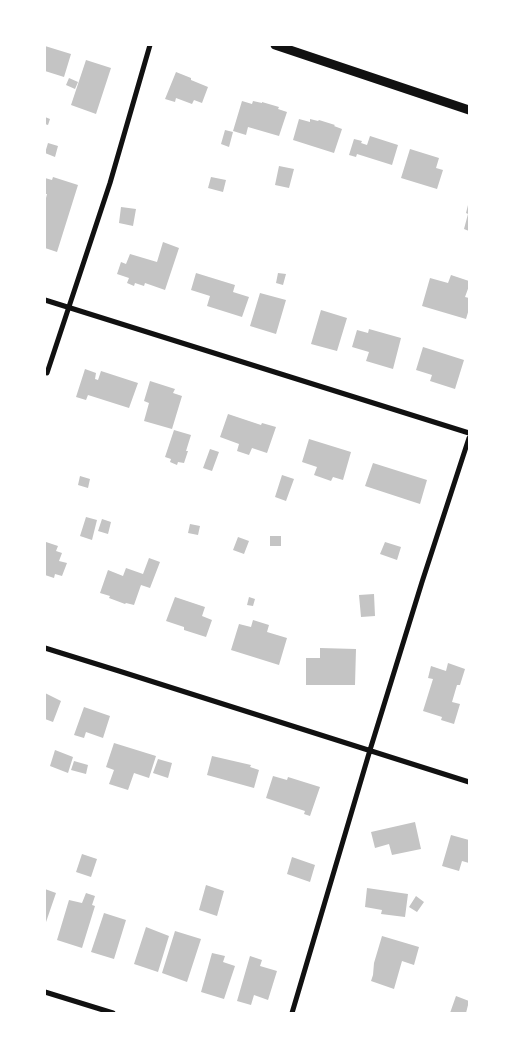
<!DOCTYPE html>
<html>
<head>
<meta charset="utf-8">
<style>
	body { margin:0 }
	#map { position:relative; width:514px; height:1058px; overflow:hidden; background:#fff; font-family:Overpass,sans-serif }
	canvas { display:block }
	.frame { position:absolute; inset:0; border:46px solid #fff; pointer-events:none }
</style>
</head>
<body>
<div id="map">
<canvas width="514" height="1058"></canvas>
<div class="frame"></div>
</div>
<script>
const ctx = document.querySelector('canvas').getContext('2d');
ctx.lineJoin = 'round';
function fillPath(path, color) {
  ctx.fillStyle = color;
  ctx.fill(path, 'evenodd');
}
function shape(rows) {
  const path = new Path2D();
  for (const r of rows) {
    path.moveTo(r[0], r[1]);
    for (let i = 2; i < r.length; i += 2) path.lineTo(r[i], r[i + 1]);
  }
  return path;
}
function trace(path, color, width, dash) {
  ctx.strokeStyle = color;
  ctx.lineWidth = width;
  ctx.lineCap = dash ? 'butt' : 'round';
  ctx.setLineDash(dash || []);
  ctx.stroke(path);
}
fillPath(shape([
	[45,46,71,54,64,77,45,71],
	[86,60,111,68,96,114,71,105],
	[176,72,191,78,191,80,208,87,202,103,194,100,192,104,176,98,175,102,165,99],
	[69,78,78,82,75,89,66,85],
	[242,101,252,104,253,101,262,103,262,102,279,107,278,109,287,112,279,136,248,127,246,135,233,131],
	[45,117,50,119,48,125,45,124],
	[299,119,310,122,310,119,318,121,319,120,335,125,334,126,342,129,334,153,293,140],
	[225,130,233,132,229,147,221,144],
	[370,136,398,145,392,165,357,154,356,157,349,155,354,139,362,141,361,143,367,145],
	[48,143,58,146,55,157,45,153],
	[410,149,439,158,436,168,443,170,437,189,401,178],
	[279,166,294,169,289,188,275,185],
	[53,177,78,185,57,252,45,248,45,202,47,194,45,194,45,178,52,180],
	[211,177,226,180,223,192,208,188],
	[468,205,469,205,469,231,464,229,468,214,466,213],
	[121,207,136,209,133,226,119,223],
	[163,242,179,248,165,290,145,283,144,286,135,283,134,286,127,283,129,278,117,274,121,262,126,264,130,254,157,262],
	[196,273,235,285,233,292,249,297,242,317,207,306,210,296,191,290],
	[278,273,286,274,283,285,276,283],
	[451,275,469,281,469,286,465,297,469,298,469,309,466,319,422,306,430,278,448,283],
	[260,293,286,300,276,334,250,326],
	[321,310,347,318,337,351,311,344],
	[369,329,401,338,393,369,366,361,369,352,352,347,357,330,368,333],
	[423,347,464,360,455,389,430,381,432,375,416,370],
	[85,369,96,373,95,379,98,380,101,371,138,383,129,408,88,395,86,400,76,397],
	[150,381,175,389,173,393,182,396,172,429,144,421,149,403,144,401],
	[228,414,261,425,262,423,276,427,267,453,252,448,249,455,237,451,239,444,220,437],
	[174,430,191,435,186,451,188,451,184,463,178,462,177,465,170,462,171,459,165,457],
	[309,439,351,452,343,480,333,477,331,481,314,475,317,467,302,462],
	[210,449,219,452,212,471,203,468],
	[373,463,427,480,420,504,365,486],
	[282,475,294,479,286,501,275,497],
	[80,476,90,479,88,488,78,485],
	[86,517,97,520,92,540,80,536],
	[102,519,111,522,108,534,98,531],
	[190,524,200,526,198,535,188,533],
	[270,536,281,536,281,546,270,546],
	[238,537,249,541,244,554,233,550],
	[46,542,58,546,56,551,62,553,59,561,67,563,62,576,55,574,54,578,45,575],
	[385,542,401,547,397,560,380,554],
	[149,558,160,562,150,588,141,585,134,605,126,603,125,604,109,598,110,596,100,593,108,570,123,576,126,568,143,574],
	[374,594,375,616,361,617,359,595],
	[175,597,205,607,202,616,212,620,206,637,184,630,184,627,166,621],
	[249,597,255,599,253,606,247,605],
	[253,620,269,625,267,632,287,638,279,665,231,650,239,624,251,627],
	[320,648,356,649,355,685,306,685,306,658,320,658],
	[448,663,465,669,460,685,457,685,452,702,460,704,454,724,441,720,442,717,423,711,433,679,428,678,431,666,446,671],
	[45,693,61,701,53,722,45,719],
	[84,707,110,716,103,738,86,732,84,738,74,735],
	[114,743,156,756,149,778,134,773,128,790,109,784,114,770,106,767],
	[55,750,73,757,68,773,50,766],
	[212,756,251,765,250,767,259,770,254,788,207,775],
	[158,759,172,763,168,778,153,773],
	[74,761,88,765,86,774,71,770],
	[273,776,287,780,288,777,320,787,310,816,304,814,305,811,266,798],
	[415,822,421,849,392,855,389,844,375,848,371,832],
	[451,835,469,840,469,863,462,861,459,871,442,866],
	[82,854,97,859,91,877,76,872],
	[292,857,315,865,310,882,287,874],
	[206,885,224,891,217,916,199,910],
	[367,888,408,894,405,917,381,914,382,910,365,907],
	[45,889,56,893,45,925],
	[86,893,95,896,92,905,95,906,82,948,57,940,69,900,82,903],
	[416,896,424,902,417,912,409,907],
	[104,913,126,920,114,959,91,952],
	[146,927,169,936,158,972,134,964],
	[175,931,201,939,187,982,162,973],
	[382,936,419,947,414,965,402,961,394,989,371,981,373,975,374,963],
	[212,953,225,956,223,962,235,966,224,999,201,992],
	[250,956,262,960,260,966,277,971,268,1000,254,995,251,1005,237,1001],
	[456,996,469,1001,466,1013,450,1013]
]), '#c4c4c4');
trace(shape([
	[45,300,469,433],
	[47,373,110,183,150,45],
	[45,648,119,671,469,782],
	[45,992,113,1013],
	[292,1013,370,750,422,582,469,438]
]), '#111', 5);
trace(shape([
	[275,45,469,110]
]), '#111', 9);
</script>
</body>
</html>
